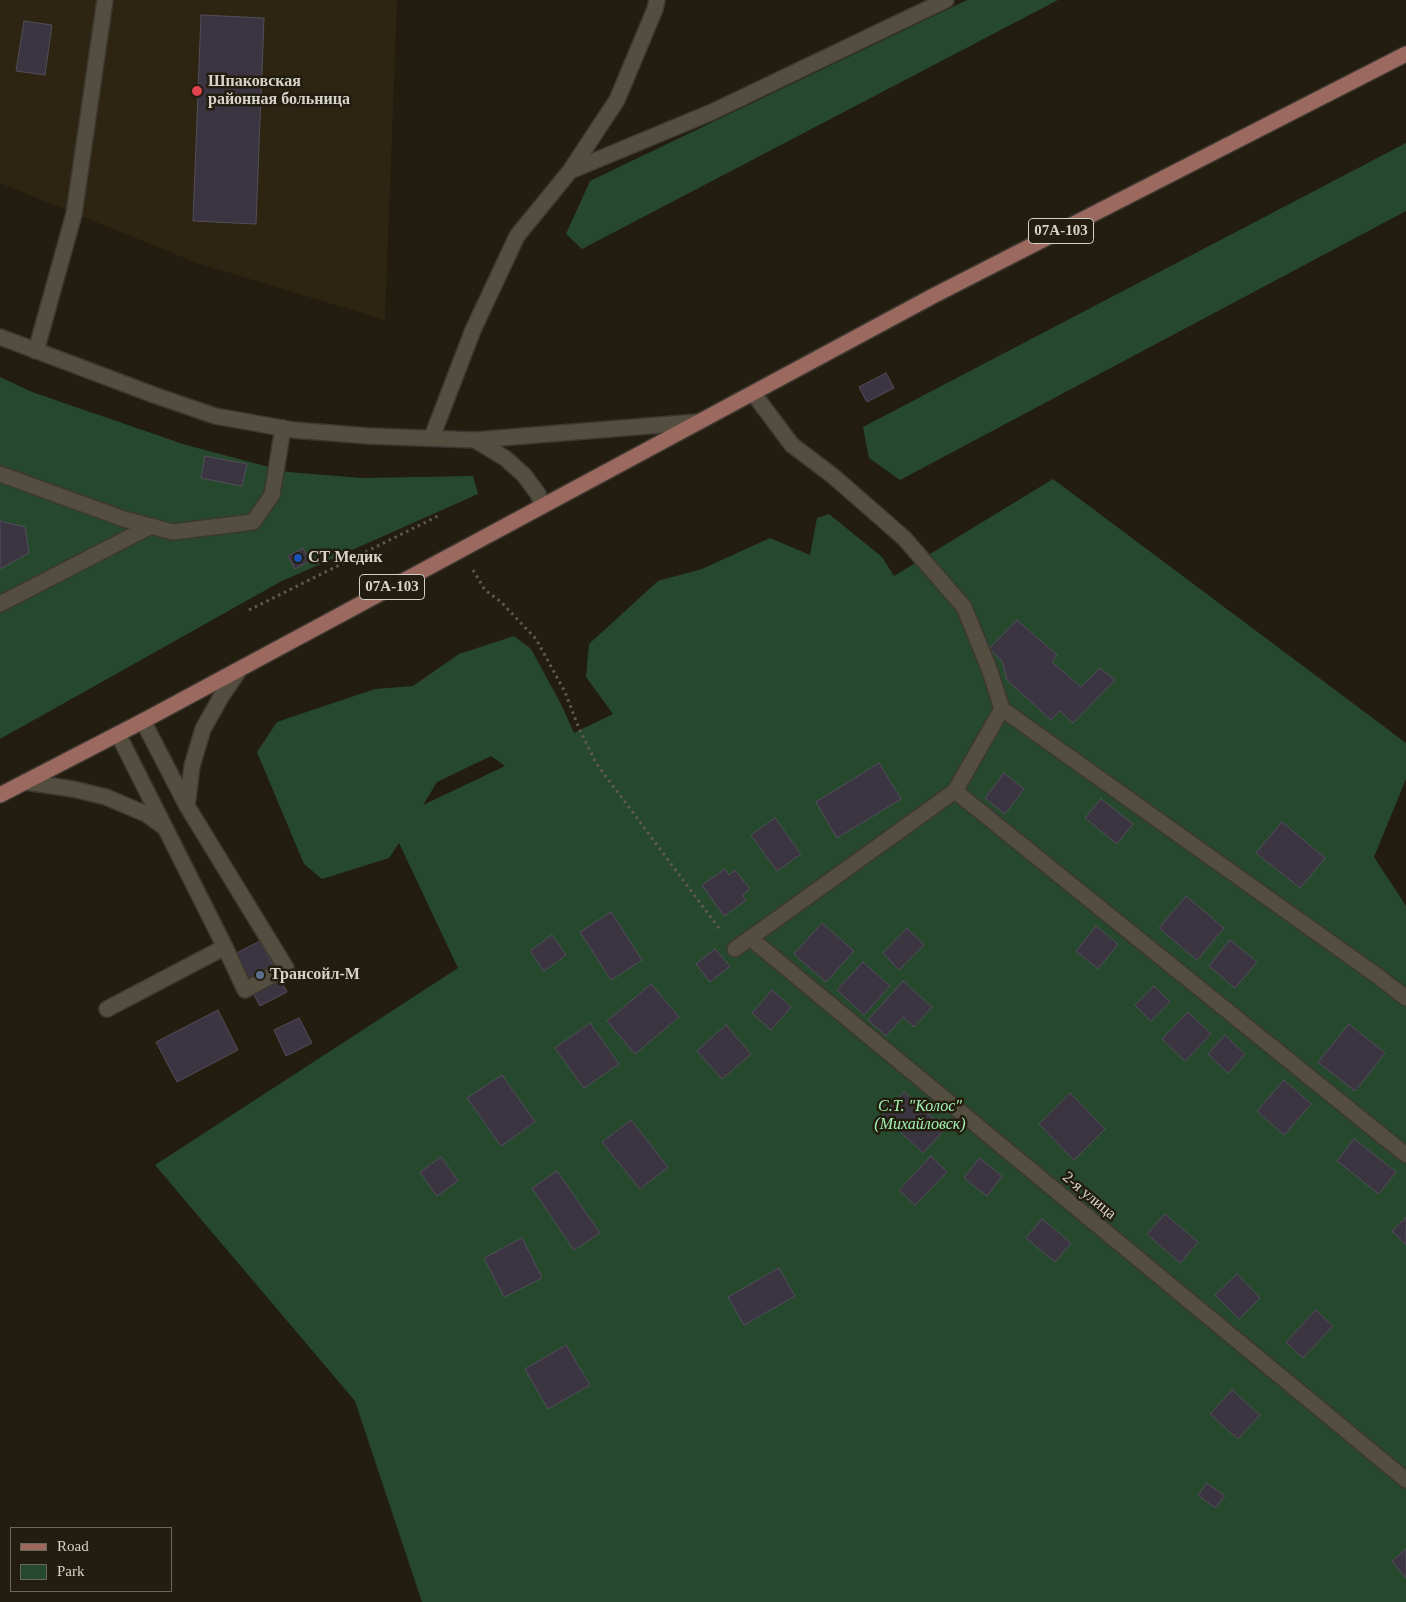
<!DOCTYPE html>
<html>
<head>
<meta charset="utf-8">
<style>
	body { margin:0 }
	#map { position:relative; width:1406px; height:1602px; overflow:hidden; background:#231d10; font-family:Georgia,serif }
	canvas { display:block }
	.legend { position:absolute; left:10px; top:1527px; width:162px; height:65px; box-sizing:border-box; background:#231d10; border:1px solid #6b665a; margin:0; padding:6px 9px; list-style:none; font-size:15px; color:#d6d3ca }
	.legend li { display:flex; align-items:center; gap:10px; height:25px }
	.legend b { width:25px; border:1px solid #6b665a }
</style>
</head>
<body>
<div id="map">
<canvas width="1406" height="1602"></canvas>
<ul class="legend">
<li><b style="height:6px;background:#9c695f"></b>Road</li>
<li><b style="height:14px;background:#26492e"></b>Park</li>
</ul>
</div>
<script>
const ctx = document.querySelector('canvas').getContext('2d');
ctx.lineJoin = 'round';
function fillPath(path, color) {
  ctx.fillStyle = color;
  ctx.fill(path, 'evenodd');
}
function shape(rows) {
  const path = new Path2D();
  for (const r of rows) {
    path.moveTo(r[0], r[1]);
    for (let i = 2; i < r.length; i += 2) path.lineTo(r[i], r[i + 1]);
  }
  return path;
}
function trace(path, color, width, dash) {
  ctx.strokeStyle = color;
  ctx.lineWidth = width;
  ctx.lineCap = dash ? 'butt' : 'round';
  ctx.setLineDash(dash || []);
  ctx.stroke(path);
}
function label(font, color, halo, rows, align = 'center') {
  ctx.font = font + ' Georgia,serif';
  ctx.lineWidth = 5;
  ctx.setLineDash([]);
  ctx.textBaseline = 'middle';
  ctx.strokeStyle = halo;
  ctx.fillStyle = color;
  for (const [text, x, y, turn = 0] of rows) {
    ctx.save();
    ctx.translate(x, y);
    ctx.rotate((+turn || 0) * Math.PI / 180);
    ctx.textAlign = isNaN(turn) ? turn : align;
    if (halo) ctx.strokeText(text, 0, 0);
    ctx.fillText(text, 0, 0);
    ctx.restore();
  }
}
fillPath(shape([
	[0,0,397,0,385,320,197,263,0,183]
]), '#2d2511');
fillPath(shape([
	[967,0,1058,0,582,249,566,234,590,181],
	[1406,143,1406,211,900,480,869,458,863,427],
	[0,377,32,392,186,445,288,472,362,478,473,476,478,494,280,582,0,739],
	[1053,479,1406,743,1406,779,1374,857,1406,906,1406,1602,422,1602,355,1401,155,1165,458,968,399,843,389,858,322,879,304,864,257,752,277,722,375,689,413,686,459,654,514,636,531,649,561,704,574,733,613,714,586,677,589,644,658,581,702,569,770,538,810,555,817,518,829,514,882,557,894,576],
	[491,756,505,766,423,805,437,782]
]), '#26492e');
const building = shape([
	[201,15,264,18,256,224,193,221,201,15],
	[24,21,52,25,45,75,16,71,24,21],
	[886,373,894,388,867,402,859,387,886,373],
	[205,456,247,464,242,486,201,478,205,456],
	[0,521,25,527,29,553,0,569,0,521],
	[303,548,310,561,295,569,288,556,303,548],
	[1017,620,1057,655,1052,662,1081,687,1100,668,1115,680,1073,723,1060,711,1051,720,1007,680,1002,661,989,649,1017,620],
	[879,763,901,799,837,838,816,802,879,763],
	[1004,773,1024,789,1005,814,985,798,1004,773],
	[1101,799,1133,824,1117,844,1085,818,1101,799],
	[775,818,801,854,777,871,751,835,775,818],
	[1282,822,1325,858,1300,888,1256,853,1282,822],
	[725,869,729,875,735,870,750,889,742,895,746,900,724,916,702,885,725,869],
	[1186,896,1224,928,1197,960,1159,928,1186,896],
	[611,912,642,960,611,980,580,932,611,912],
	[822,923,854,951,826,982,794,954,822,923],
	[1096,926,1118,944,1098,969,1076,951,1096,926],
	[907,928,924,945,899,970,883,953,907,928],
	[552,935,566,955,544,971,530,951,552,935],
	[1230,940,1257,962,1235,988,1209,966,1230,940],
	[260,941,287,992,260,1006,233,955,260,941],
	[715,949,730,966,710,982,696,964,715,949],
	[863,962,890,986,864,1015,837,990,863,962],
	[903,981,932,1007,914,1027,903,1017,886,1036,868,1020,903,981],
	[651,984,679,1017,635,1054,607,1021,651,984],
	[1154,986,1170,1002,1151,1021,1135,1005,1154,986],
	[772,990,791,1007,771,1030,752,1013,772,990],
	[218,1010,238,1050,177,1082,156,1042,218,1010],
	[1188,1012,1211,1034,1185,1061,1162,1039,1188,1012],
	[299,1018,312,1043,286,1056,274,1030,299,1018],
	[590,1023,619,1064,584,1088,555,1048,590,1023],
	[1349,1024,1385,1053,1355,1091,1318,1062,1349,1024],
	[726,1025,751,1054,722,1079,697,1051,726,1025],
	[1225,1035,1245,1054,1228,1073,1208,1054,1225,1035],
	[502,1075,535,1122,501,1146,467,1098,502,1075],
	[1284,1080,1311,1104,1284,1135,1257,1111,1284,1080],
	[904,1092,945,1129,923,1153,882,1115,904,1092],
	[1070,1093,1105,1129,1074,1160,1039,1124,1070,1093],
	[631,1120,668,1167,640,1189,602,1142,631,1120],
	[1354,1139,1396,1172,1379,1194,1337,1161,1354,1139],
	[931,1156,947,1172,915,1205,899,1190,931,1156],
	[441,1157,458,1181,437,1196,420,1172,441,1157],
	[979,1158,1002,1176,987,1196,964,1178,979,1158],
	[557,1171,600,1233,574,1250,532,1188,557,1171],
	[1165,1214,1198,1242,1180,1263,1147,1234,1165,1214],
	[1406,1217,1406,1245,1392,1231,1406,1217],
	[1042,1219,1071,1243,1055,1262,1026,1238,1042,1219],
	[522,1238,542,1278,504,1297,484,1258,522,1238],
	[779,1268,795,1296,744,1325,728,1297,779,1268],
	[1237,1274,1260,1298,1239,1319,1215,1295,1237,1274],
	[1316,1310,1333,1326,1303,1358,1286,1342,1316,1310],
	[566,1345,590,1385,548,1409,525,1369,566,1345],
	[1232,1390,1260,1415,1238,1439,1210,1414,1232,1390],
	[1207,1483,1225,1496,1215,1508,1198,1495,1207,1483],
	[1406,1549,1406,1578,1392,1561,1406,1549]
]);
fillPath(building, '#3b3542');
trace(building, '#534d5b', 1);
const service = shape([
	[36,351,74,214,105,0],
	[0,474,124,519,173,532,253,522,272,495,283,428],
	[0,604,151,526],
	[118,734,225,947,245,990,286,968,187,806,143,721],
	[25,782,73,789,106,797,146,814,164,827],
	[187,806,192,766,203,729,221,697,240,669],
	[107,1009,225,947]
]);
const minor = shape([
	[570,171,617,100,655,9,657,0],
	[432,437,473,330,517,236,570,171,712,112,946,0],
	[1002,709,1379,977,1406,998],
	[955,791,1406,1155],
	[750,938,1406,1480],
	[735,949,955,791,1002,709,990,671,964,607,904,538,833,476,792,445,753,393]
]);
const tertiary = shape([
	[0,337,154,395,215,416,293,430,369,436,475,440,697,422],
	[475,440,505,458,524,475,538,494,543,506]
]);
const primary = shape([
	[0,795,143,721,933,296,1406,54]
]);
trace(service, '#3c3831', 18);
trace(minor, '#3c3831', 18);
trace(tertiary, '#3c3831', 18);
trace(primary, '#3c3831', 18);
trace(shape([
	[473,570,485,590,501,602,536,639,565,692,578,726,596,763,721,931],
	[249,610,440,515]
]), '#5f5a4e', 3, [2.5, 4]);
trace(service, '#544e40', 15);
trace(minor, '#544e40', 15);
trace(tertiary, '#544e40', 15);
trace(primary, '#9c695f', 15);
for (const [x, y, r, color] of [
	[197,91,6,"#e0444e"],
	[298,558,5,"#1a4fb4"],
	[260,975,5,"#5c6f8a"]
]) {
  const dot = new Path2D();
  dot.arc(x, y, r, 0, 2 * Math.PI);
  ctx.fillStyle = color;
  ctx.fill(dot);
  trace(dot, '#231d10', 2);
}
for (const [x, y, w] of [
	[1061,231,65],
	[392,587,65]
]) {
  const box = new Path2D();
  box.roundRect(x - w / 2, y - 12.5, w, 25, 4);
  ctx.fillStyle = '#231d10';
  ctx.fill(box);
  trace(box, '#d6d3ca', 1);
}
label('bold 15px', '#d6d3ca', null, [
	["07А-103",1061,231],
	["07А-103",392,587]
]);
label('bold 16px', '#d6d3ca', '#231d10', [
	["Шпаковская",208,82],
	["районная больница",208,100],
	["СТ Медик",308,558],
	["Трансойл-М",270,975]
], 'left');
label('italic 16px', '#a1f4b1', '#231d10', [
	["С.Т. \"Колос\"",920,1107],
	["(Михайловск)",920,1125]
]);
label('16px', '#d6d3ca', '#231d10', [
	["2-я улица",1089,1196,40]
]);
</script>
</body>
</html>
